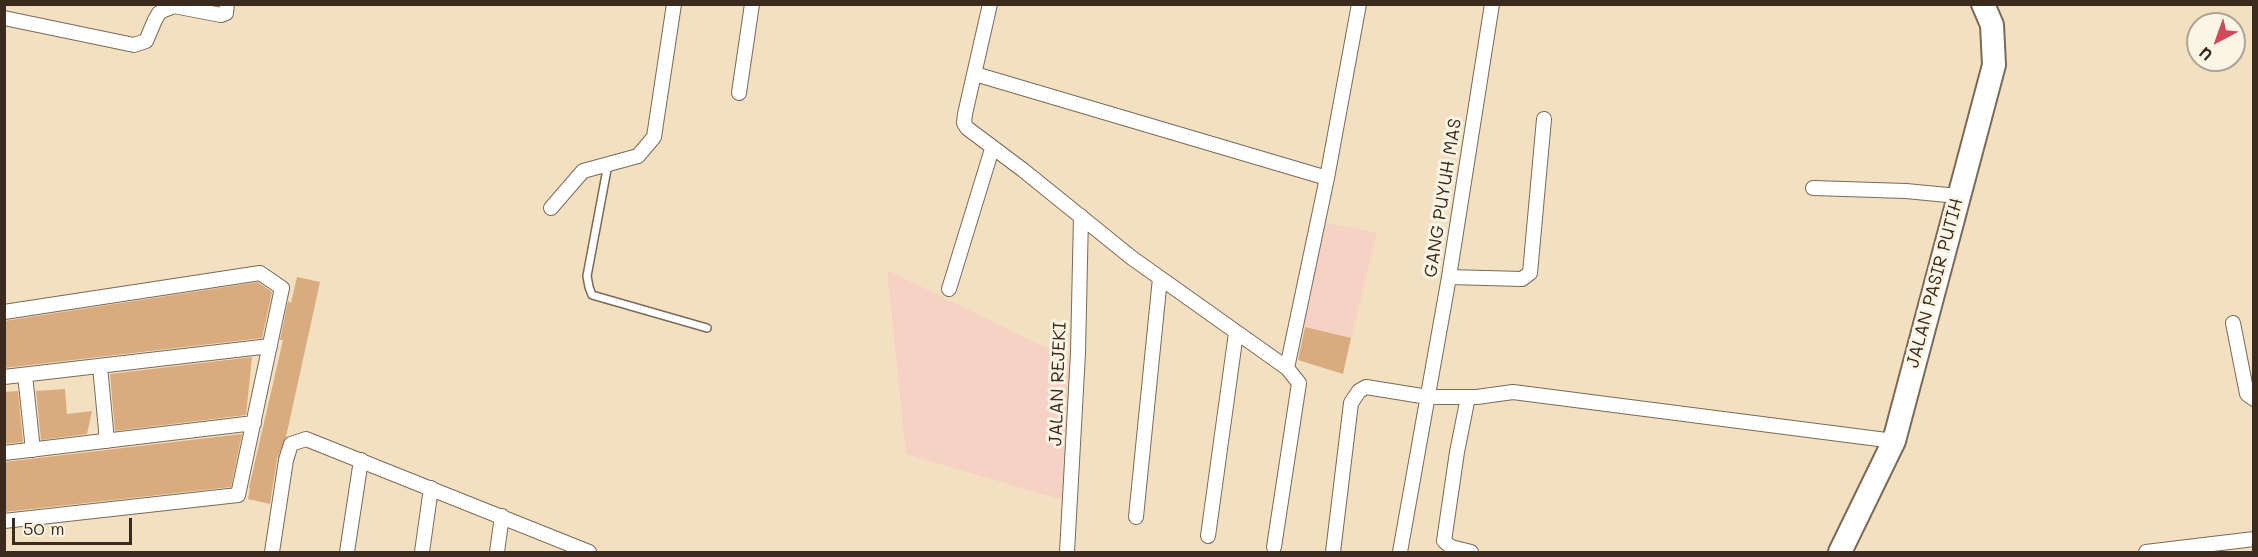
<!DOCTYPE html>
<html>
<head>
<meta charset="utf-8">
<style>
	body { margin:0 }
	#map { position:relative; width:2258px; height:557px; overflow:hidden; background:#f2e0c1; font-family:Mali,sans-serif }
	canvas { display:block }
	.frame { position:absolute; inset:0; border:6px solid #3b2a1e; pointer-events:none }
	.north { position:absolute; left:2186px; top:12px; width:60px; height:60px; box-sizing:border-box; background:#fcf5e5; border:2px solid #afa495; border-radius:50%; rotate:221deg; font-size:16px; font-weight:700; line-height:24px; text-align:center; color:#3b2a1e }
	.north::after { content:''; display:block; margin:auto; width:21px; height:27px; background:#d1495b; clip-path:polygon(50% 0,100% 100%,50% 72%,0 100%) }
	.scale { position:absolute; left:12px; top:518px; width:120px; height:27px; box-sizing:border-box; border:3px solid #3b2a1e; border-top:0; padding-left:8px; font-size:18px; line-height:21px; white-space:nowrap; color:#3b2a1e; -webkit-text-stroke:4px #fcf5e5; paint-order:stroke }
</style>
</head>
<body>
<div id="map">
<canvas width="2258" height="557"></canvas>
<div class="frame"></div>
<div class="north">U</div>
<div class="scale">50 m</div>
</div>
<script>
const ctx = document.querySelector('canvas').getContext('2d');
ctx.lineJoin = 'round';
function fillPath(path, color) {
  ctx.fillStyle = color;
  ctx.fill(path, 'evenodd');
}
function shape(rows) {
  const path = new Path2D();
  for (const r of rows) {
    path.moveTo(r[0], r[1]);
    for (let i = 2; i < r.length; i += 2) path.lineTo(r[i], r[i + 1]);
  }
  return path;
}
function trace(path, color, width, dash) {
  ctx.strokeStyle = color;
  ctx.lineWidth = width;
  ctx.lineCap = dash ? 'butt' : 'round';
  ctx.setLineDash(dash || []);
  ctx.stroke(path);
}
function label(font, color, halo, rows, align = 'center') {
  ctx.font = font + ' Mali,sans-serif';
  ctx.lineWidth = 6;
  ctx.setLineDash([]);
  ctx.textBaseline = 'middle';
  ctx.strokeStyle = halo;
  ctx.fillStyle = color;
  for (const [text, x, y, turn = 0] of rows) {
    ctx.save();
    ctx.translate(x, y);
    ctx.rotate((+turn || 0) * Math.PI / 180);
    ctx.textAlign = isNaN(turn) ? turn : align;
    if (halo) ctx.strokeText(text, 0, 0);
    ctx.fillText(text, 0, 0);
    ctx.restore();
  }
}
fillPath(shape([
	[1324,222,1377,233,1351,338,1303,327],
	[887,270,1071,360,1069,502,906,454]
]), '#f6d2c4');
fillPath(shape([
	[297,277,320,282,286,437,277,459,270,504,248,499,250,488,249,488,283,340,280,340,288,301,291,303],
	[258,282,272,292,262,338,4,368,4,321],
	[1305,327,1351,338,1343,374,1298,360],
	[252,357,246,415,115,431,110,374],
	[65,389,67,414,92,411,87,434,41,440,36,391],
	[18,391,23,442,4,444,4,392],
	[242,434,231,487,4,512,4,462]
]), '#daab7f');
const service = shape([
	[608,164,587,276,589,287,592,295,707,328]
]);
const minor = shape([
	[990,4,965,114,964,123,967,128,1023,170,1132,258,1287,368,1299,383,1274,547],
	[4,18,134,45,146,41,155,20,159,13,164,10,174,6,221,15,226,13,227,4],
	[975,74,1327,178],
	[739,93,752,4],
	[1813,188,1906,191,1958,196],
	[551,208,583,171,638,156,654,137,674,4],
	[1449,277,1522,279,1530,273,1544,119],
	[949,289,992,149],
	[4,312,260,273,282,288,238,495,4,521],
	[2233,323,2247,394,2254,399],
	[100,366,107,441],
	[1287,368,1327,178,1359,4],
	[25,375,33,450],
	[4,377,270,346],
	[1468,397,1457,452,1444,541,1451,547,1471,552],
	[4,453,254,423],
	[1136,517,1160,278],
	[1208,536,1236,333],
	[272,552,286,460,291,444,306,439,589,552],
	[347,552,361,460],
	[422,552,431,488],
	[497,552,502,516],
	[1067,552,1078,353,1081,216],
	[1333,552,1351,403,1359,391,1366,387,1428,397,1477,397,1513,392,1894,441],
	[1400,552,1449,277,1492,4],
	[2146,552,2254,539]
]);
const trunk = shape([
	[1840,552,1894,441,1994,65,1992,25,1983,4]
]);
trace(service, '#7b6a57', 10);
trace(minor, '#7b6a57', 16);
trace(trunk, '#7b6a57', 26);
trace(service, '#fff', 7);
trace(minor, '#fff', 14);
trace(trunk, '#fff', 22);
label('18px', '#3b2a1e', '#fcf5e5', [
	["GANG PUYUH MAS",1443,198,-81],
	["JALAN PASIR PUTIH",1935,283,-75],
	["JALAN REJEKI",1058,384,-88]
]);
</script>
</body>
</html>
